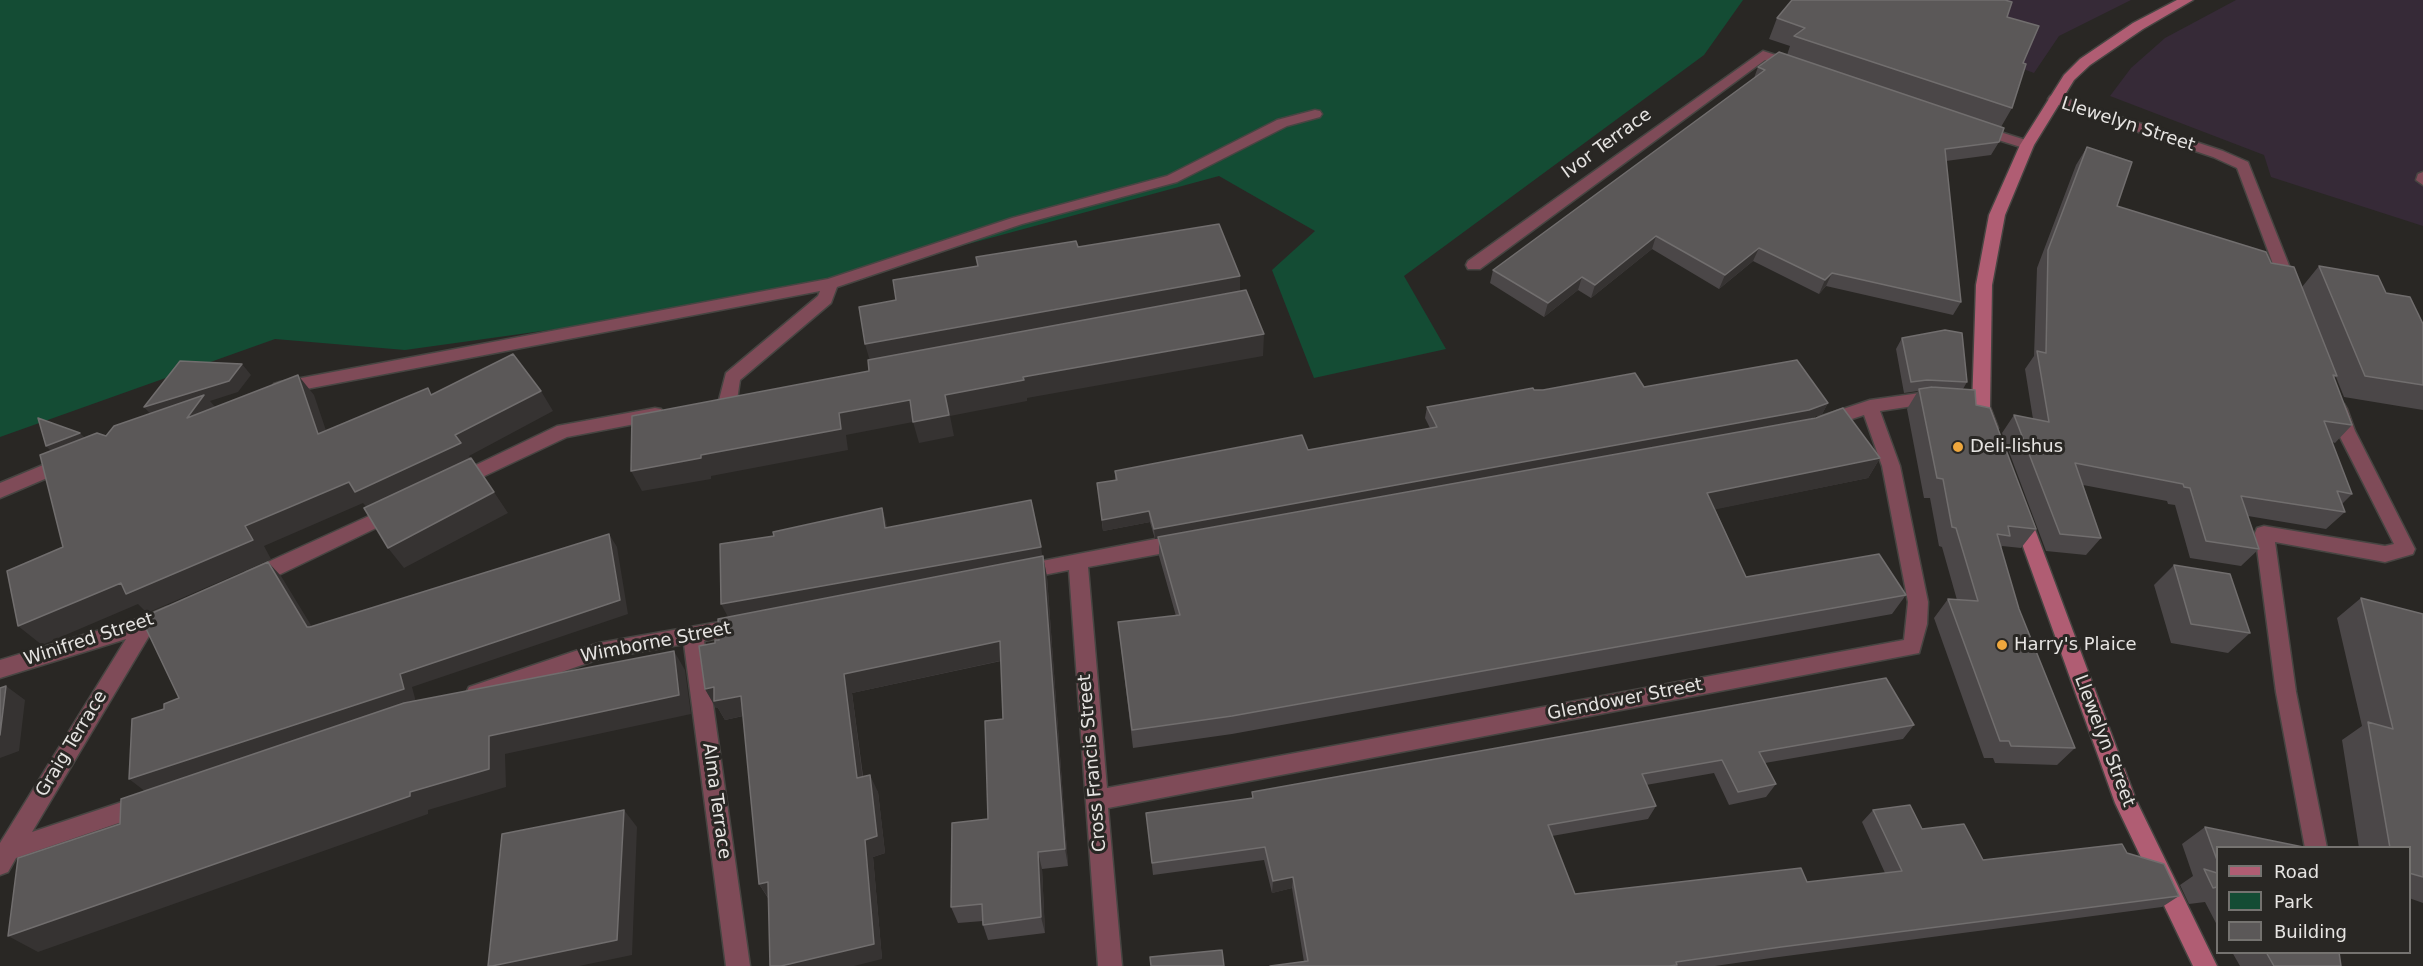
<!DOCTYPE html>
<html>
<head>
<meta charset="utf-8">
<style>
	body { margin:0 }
	#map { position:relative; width:2423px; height:966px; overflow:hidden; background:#292724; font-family:"DejaVu Sans",sans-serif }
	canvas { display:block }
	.legend { position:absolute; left:2216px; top:846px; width:195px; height:108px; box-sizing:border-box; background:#292724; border:2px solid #757370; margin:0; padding:8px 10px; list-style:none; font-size:18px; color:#e6e4e2 }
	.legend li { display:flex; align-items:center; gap:12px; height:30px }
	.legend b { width:30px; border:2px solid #757370 }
</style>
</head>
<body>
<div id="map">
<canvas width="2423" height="966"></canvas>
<ul class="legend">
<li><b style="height:8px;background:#b05d73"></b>Road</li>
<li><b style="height:16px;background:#144c34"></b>Park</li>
<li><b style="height:16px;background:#5b5858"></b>Building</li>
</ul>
</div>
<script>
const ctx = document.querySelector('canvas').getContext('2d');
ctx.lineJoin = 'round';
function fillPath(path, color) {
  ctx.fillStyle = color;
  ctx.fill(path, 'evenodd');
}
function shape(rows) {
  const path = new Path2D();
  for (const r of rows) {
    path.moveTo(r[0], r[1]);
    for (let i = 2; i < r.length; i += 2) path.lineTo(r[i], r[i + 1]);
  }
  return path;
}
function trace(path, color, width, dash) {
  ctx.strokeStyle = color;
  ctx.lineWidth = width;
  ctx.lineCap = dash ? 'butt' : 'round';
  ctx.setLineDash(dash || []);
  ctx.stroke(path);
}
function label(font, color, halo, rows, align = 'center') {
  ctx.font = font + ' "DejaVu Sans",sans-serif';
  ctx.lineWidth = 6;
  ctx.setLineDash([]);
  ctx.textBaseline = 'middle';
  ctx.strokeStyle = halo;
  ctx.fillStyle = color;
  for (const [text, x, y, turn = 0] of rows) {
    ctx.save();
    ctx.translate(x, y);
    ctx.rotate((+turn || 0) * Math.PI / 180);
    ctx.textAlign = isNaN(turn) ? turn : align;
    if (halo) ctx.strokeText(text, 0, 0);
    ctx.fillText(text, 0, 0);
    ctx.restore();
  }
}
fillPath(shape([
	[1835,0,2131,0,2059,36,2034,73],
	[2236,0,2423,0,2423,226,2271,177,2264,155,2110,96,2131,68,2165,38]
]), '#362a37');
fillPath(shape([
	[0,0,1743,0,1704,55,1404,276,1446,349,1314,378,1272,270,1315,231,1219,176,758,301,405,350,275,339,0,437]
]), '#144c34');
const lane = shape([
	[1315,110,1320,111,1322,114,1320,117,1287,126,1177,182,1022,224,837,287,831,303,740,380,737,400,734,404,728,406,722,404,719,400,726,373,818,296,820,291,280,394,274,392,272,388,274,384,280,382,828,279,1012,218,1167,176,1277,120,1315,110],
	[2423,172,2423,185,2416,180,2418,174,2423,172],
	[67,455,73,457,76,462,73,467,0,498,0,483,67,455]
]);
const street = shape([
	[1763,51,1798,62,1800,65,1793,69,1765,60,1480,269,1468,269,1466,265,1468,261,1763,51],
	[2055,95,2223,151,2248,162,2298,288,2296,292,2290,293,2284,292,2282,288,2237,168,2213,157,2050,102,2048,99,2050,96,2055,95],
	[1978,125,2032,142,2034,145,2027,149,1973,132,1971,129,1978,125],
	[1920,393,1941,396,1944,400,1941,404,1935,406,1920,405,1880,411,1900,466,1928,602,1927,624,1919,653,1108,808,1122,966,1098,966,1069,570,1023,579,1016,576,1014,571,1016,566,1181,534,1188,537,1190,542,1188,547,1181,550,1088,567,1107,788,1904,640,1908,602,1882,466,1864,415,1825,428,1819,427,1816,422,1819,417,1870,400,1920,393],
	[2338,403,2344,404,2347,409,2355,431,2415,549,2413,554,2385,562,2275,542,2296,692,2327,848,2305,848,2276,692,2255,533,2257,528,2264,526,2385,546,2394,544,2337,431,2329,409,2332,404,2338,403],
	[655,408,661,409,664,414,661,419,567,437,459,488,453,486,450,481,453,476,557,426,655,408],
	[393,505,399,507,402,512,399,517,260,584,253,586,246,584,243,578,246,572,393,505],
	[167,607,174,609,177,615,174,621,152,631,32,832,143,795,151,798,154,805,151,812,16,858,8,872,0,875,0,843,126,639,0,678,0,660,140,618,167,607],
	[742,618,749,620,752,626,749,632,704,641,750,966,726,966,684,644,599,659,476,702,469,699,466,693,469,687,599,643,742,618]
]);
const secondary = shape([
	[2177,0,2193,0,2143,29,2090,65,2074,80,2034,145,2005,215,1992,285,1990,407,1998,428,1995,433,1989,435,1983,433,1972,407,1976,285,1989,215,2020,145,2064,75,2080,59,2133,23,2177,0],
	[2021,509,2027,511,2030,516,2136,800,2217,966,2193,966,2115,803,2012,516,2015,511,2021,509]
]);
trace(lane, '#474542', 3);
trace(street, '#474542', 3);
trace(secondary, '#474542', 3);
fillPath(lane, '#7f4b58');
fillPath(street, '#7f4b58');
fillPath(secondary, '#b05d73');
fillPath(shape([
	[2007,17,2023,63,2012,108,2001,127,1999,142,1991,155,1946,161,1961,302,1953,315,1826,286,1819,294,1753,261,1719,289,1652,249,1591,298,1578,290,1544,317,1490,283,1493,270,1754,78,1758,67,1787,55,1790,46,1769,39,1777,18],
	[2087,147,2117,206,2271,263,2302,287,2319,266,2386,293,2423,324,2423,410,2344,397,2336,377,2334,378,2352,425,2335,443,2332,442,2352,494,2342,504,2345,512,2326,529,2248,516,2259,549,2241,566,2190,558,2175,505,2168,504,2167,501,2083,485,2101,538,2086,555,2046,551,2002,433,2014,415,2033,419,2025,369,2034,356,2037,268,2076,165],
	[1902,338,1967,382,1963,389,1976,405,2036,529,2021,548,2002,546,2001,548,2019,609,2075,748,2057,765,1995,763,1993,758,1984,758,1934,618,1948,599,1957,600,1942,547,1939,546,1930,498,1924,498,1907,409,1918,391,1904,393,1896,349],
	[1644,387,1828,403,1822,414,1808,419,1880,458,1868,478,1715,509,1746,577,1906,595,1892,614,1232,734,1133,748,1118,622,1176,616,1159,556,1159,539,1155,539,1150,522,1103,531,1097,483,1115,480,1115,471,1308,450,1430,428,1425,418,1427,407,1534,390],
	[882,508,887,528,1043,556,1047,577,1068,866,1042,869,1045,933,988,940,983,925,983,921,958,923,951,907,988,819,1003,719,1001,661,852,693,863,776,878,792,885,853,873,857,882,959,768,898,759,884,743,716,725,720,718,708,716,708,705,689,715,643,719,640,728,617,774,536],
	[2174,565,2250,633,2228,653,2171,643,2154,585],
	[2361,598,2423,614,2423,903,2409,898,2409,848,2359,848,2342,740,2362,726,2337,618],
	[1914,725,1903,739,1765,763,1776,784,1766,797,1729,805,1714,773,1646,785,1656,806,1648,819,1552,836,1575,894,1807,882,1885,873,1862,822,1873,810,1922,829,1983,860,2127,853,2179,896,2162,907,1771,958,1715,966,1270,966,1304,962,1292,888,1272,893,1264,860,1153,875,1146,813,1252,798,1252,792],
	[2205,827,2217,848,2217,925,2205,902,2189,904,2180,885,2193,876,2182,844],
	[2232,952,2339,952,2341,966,2240,966]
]), '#4b4748');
fillPath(shape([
	[1656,236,1652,249,1591,298,1595,285],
	[1759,248,1753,261,1719,289,1725,275],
	[1832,273,1826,286,1819,294,1825,280],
	[1240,276,1240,297,871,365,865,344],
	[1582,277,1578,290,1544,317,1548,303],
	[1264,334,1263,356,1027,398,1027,401,950,416,954,436,919,443,913,422,846,435,848,450,711,476,711,479,642,491,631,471,701,455,839,413,945,395,1023,377],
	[242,364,251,375,238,392,210,401,222,415,155,419,144,407],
	[298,375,314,395,334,454,318,434],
	[541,391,553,411,469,456,474,463,371,512,363,503,264,546,271,559,261,564,147,613,138,604,42,645,18,626,455,435],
	[1828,403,1822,414,1803,421,1155,539,1154,529],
	[80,433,91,444,57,457,46,446],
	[1880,458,1868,478,1698,513,1707,493],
	[494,492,508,513,404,568,388,548],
	[882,508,886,521,889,541,885,528],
	[1149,511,1150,522,1103,531,1102,520],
	[609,534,617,547,628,614,412,687,416,702,146,792,129,779,400,674],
	[1041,547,1043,560,728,617,721,604],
	[1043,556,1047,577,1068,866,1065,849],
	[268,562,281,576,320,640,307,627],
	[1000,641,1004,660,852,693,865,796,857,778,844,674],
	[674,651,685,670,691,714,505,754,506,787,428,810,428,814,38,952,8,936,410,792,489,736],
	[6,686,25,700,19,751,0,758,0,735],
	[714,687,741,696,751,714,725,720,718,708,716,708,705,689],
	[870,775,878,792,885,853,873,857,882,959,854,966,781,966,865,840],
	[624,810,637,827,632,955,579,966,492,966],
	[1038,852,1042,869,1045,933,1041,917],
	[1293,877,1292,888,1272,893,1273,881],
	[768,882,770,900,759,884]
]), '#363332');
const building = shape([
	[1792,0,2005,0,2012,2,2007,17,2039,26,2023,63,2026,64,2012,108,1794,36,1805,28,1777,18,1792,0],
	[1779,52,2004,128,1999,142,1945,149,1961,302,1832,273,1825,280,1759,248,1725,275,1656,236,1595,285,1582,277,1548,303,1493,270,1765,70,1758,67,1779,52],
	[2087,147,2132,162,2117,206,2266,252,2271,263,2294,267,2337,376,2333,375,2352,425,2324,421,2352,494,2337,491,2345,512,2241,496,2259,549,2206,541,2190,488,2184,487,2183,484,2075,463,2101,538,2060,534,2014,415,2049,422,2037,351,2046,353,2048,250,2087,147],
	[1219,224,1240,276,865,344,859,307,896,300,893,280,978,266,976,257,1076,241,1078,247,1219,224],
	[2319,266,2378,276,2386,293,2410,297,2423,324,2423,385,2365,376,2319,266],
	[1246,290,1264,334,1023,377,1024,380,945,395,949,415,913,422,910,400,839,413,841,429,701,455,701,458,631,471,632,416,869,371,868,360,1246,290],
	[1945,330,1962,333,1967,382,1927,380,1911,382,1902,338,1945,330],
	[513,354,541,391,455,435,461,443,355,492,349,482,245,526,253,540,126,594,121,583,18,626,7,571,63,547,40,455,97,433,106,436,114,426,204,395,187,418,298,375,318,434,428,388,431,395,513,354],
	[1797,360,1828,403,1809,410,1154,529,1149,511,1102,520,1097,483,1117,480,1115,471,1302,435,1308,450,1437,427,1427,407,1533,388,1534,390,1543,390,1635,373,1644,387,1797,360],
	[180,361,242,364,229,381,144,407,180,361],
	[1932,387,1975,390,1976,405,1990,408,2036,529,2008,526,2010,536,1997,534,2019,609,2075,748,2011,746,2009,741,2000,741,1948,599,1978,601,1956,528,1952,527,1943,479,1937,478,1919,389,1932,387],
	[1843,408,1880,458,1707,493,1746,577,1879,554,1906,595,1232,716,1132,730,1118,622,1180,615,1158,537,1816,418,1843,408],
	[38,418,80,433,46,446,38,418],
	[471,458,494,492,388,548,364,508,471,458],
	[1031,500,1041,547,721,604,720,544,774,536,773,532,882,508,885,528,1031,500],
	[609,534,620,600,400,674,404,689,129,779,132,719,164,709,164,704,179,698,141,618,268,562,307,627,310,627,609,534],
	[1043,556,1065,849,1038,852,1041,917,983,925,982,904,951,907,952,823,988,819,985,721,1003,719,1000,641,844,674,857,778,870,775,877,836,865,840,874,944,781,966,770,966,768,882,759,884,741,696,714,701,714,687,705,689,699,646,715,643,715,640,719,640,718,619,1043,556],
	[2174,565,2230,574,2250,633,2191,624,2174,565],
	[2361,598,2423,614,2423,877,2409,873,2409,848,2390,848,2368,722,2393,729,2361,598],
	[674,651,679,695,489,736,489,769,410,792,410,796,8,936,18,858,120,824,121,799,404,703,674,651],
	[1886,678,1914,725,1759,752,1776,784,1738,792,1722,760,1642,774,1656,806,1548,825,1575,894,1801,868,1807,882,1902,871,1873,810,1910,805,1922,829,1964,824,1983,860,2122,844,2127,853,2164,864,2179,896,1781,947,1676,962,1677,965,1669,966,1270,966,1308,961,1293,877,1273,881,1265,847,1152,863,1146,813,1253,798,1252,792,1886,678],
	[6,686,0,735,0,688,6,686],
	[624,810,617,940,492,966,488,966,502,834,624,810],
	[2205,827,2308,848,2217,848,2217,860,2205,827],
	[2204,869,2217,873,2217,887,2213,888,2204,869],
	[1222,950,1224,966,1151,966,1150,957,1222,950],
	[2266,952,2339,952,2341,966,2274,966,2266,952]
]);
fillPath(building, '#5b5858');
trace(building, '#716e6e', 1.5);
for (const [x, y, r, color] of [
	[1958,447,6,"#efa73d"],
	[2002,645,6,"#efa73d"]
]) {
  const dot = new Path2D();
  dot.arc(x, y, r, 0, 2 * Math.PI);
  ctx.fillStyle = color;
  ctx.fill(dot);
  trace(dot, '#292724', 2);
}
label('18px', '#e6e4e2', '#292724', [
	["Llewelyn Street",2128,125,18],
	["Ivor Terrace",1607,144,-36],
	["Winifred Street",89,640,-18],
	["Wimborne Street",656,643,-11],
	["Glendower Street",1625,700,-11],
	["Llewelyn Street",2104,741,69],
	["Graig Terrace",72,744,-59],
	["Cross Francis Street",1093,763,-95],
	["Alma Terrace",716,801,82]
]);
label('18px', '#e6e4e2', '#292724', [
	["Deli-lishus",1970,447],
	["Harry's Plaice",2014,645]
], 'left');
</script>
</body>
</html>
